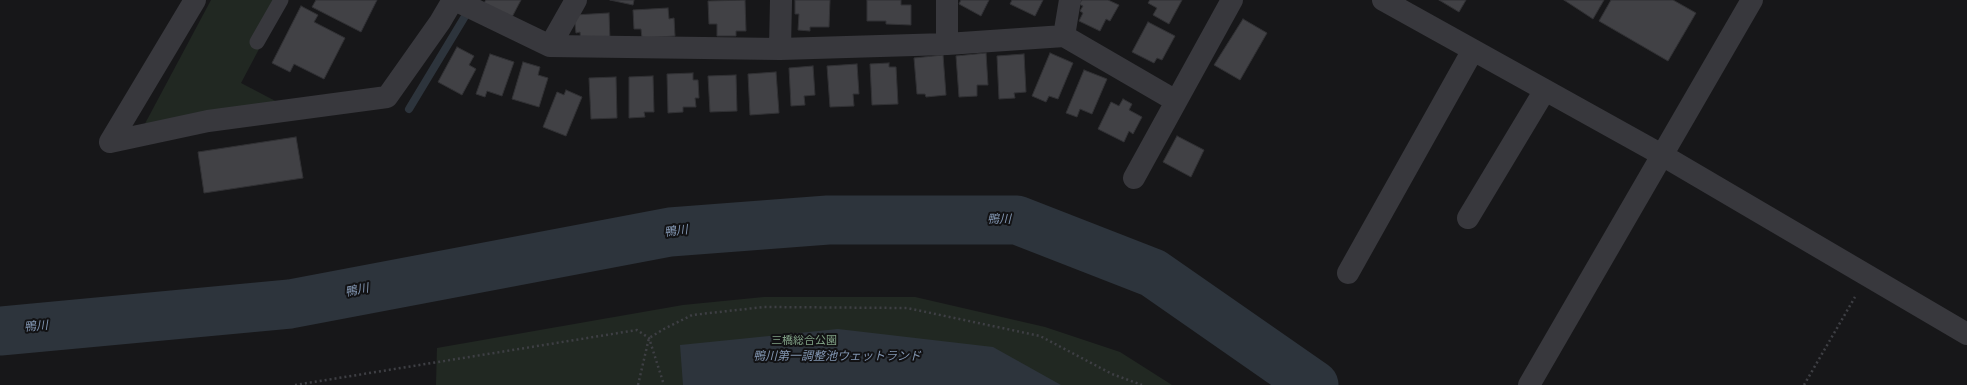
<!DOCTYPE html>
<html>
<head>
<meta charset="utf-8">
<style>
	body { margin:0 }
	canvas { display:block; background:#171719 }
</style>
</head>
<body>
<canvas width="1967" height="385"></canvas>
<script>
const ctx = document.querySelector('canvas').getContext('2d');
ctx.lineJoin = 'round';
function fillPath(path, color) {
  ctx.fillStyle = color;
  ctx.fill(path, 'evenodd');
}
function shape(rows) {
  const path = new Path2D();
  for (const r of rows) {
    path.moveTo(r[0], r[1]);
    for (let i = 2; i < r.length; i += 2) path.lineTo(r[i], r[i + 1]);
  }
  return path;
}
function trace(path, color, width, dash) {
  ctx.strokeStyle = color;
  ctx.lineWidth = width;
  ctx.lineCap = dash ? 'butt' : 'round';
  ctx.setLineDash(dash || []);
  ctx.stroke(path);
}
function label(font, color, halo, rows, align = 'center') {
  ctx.font = font + ' Jost,"Noto Sans JP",sans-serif';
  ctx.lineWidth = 4;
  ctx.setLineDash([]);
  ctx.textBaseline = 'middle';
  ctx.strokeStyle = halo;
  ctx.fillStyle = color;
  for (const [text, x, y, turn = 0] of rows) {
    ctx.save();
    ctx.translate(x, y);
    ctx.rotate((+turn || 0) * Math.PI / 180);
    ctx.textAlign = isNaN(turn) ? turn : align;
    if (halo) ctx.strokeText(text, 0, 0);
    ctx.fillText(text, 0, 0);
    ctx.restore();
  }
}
fillPath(shape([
	[211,0,275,0,250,43,259,49,241,83,283,105,140,133],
	[764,297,915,297,1045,327,1120,352,1172,385,436,385,437,348,683,305]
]), '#212822');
fillPath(shape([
	[838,329,993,347,1061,385,683,385,680,345]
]), '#2d343c');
trace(shape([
	[409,109,470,8]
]), '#2d343c', 8);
trace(shape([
	[0,331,290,304,670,232,828,220,1017,220,1153,273,1314,385]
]), '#2d343c', 49);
const building = shape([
	[316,0,377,0,361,32,312,7,316,0],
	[486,0,521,0,511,19,483,4,486,0],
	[610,0,634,0,633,5,610,0],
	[745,0,746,31,736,31,736,36,717,36,717,24,709,24,708,1,745,0],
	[795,0,830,0,829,27,810,27,810,31,798,30,799,14,795,14,795,0],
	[867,0,901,0,901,5,911,5,911,25,886,24,886,21,867,21,867,0],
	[961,0,989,0,981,16,959,4,961,0],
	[1012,0,1043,0,1035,16,1010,4,1012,0],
	[1082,0,1108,0,1119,5,1110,21,1106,19,1100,31,1079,21,1083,13,1080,11,1083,6,1079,4,1082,0],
	[1150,0,1182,0,1169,24,1153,15,1157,8,1148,3,1150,0],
	[1439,0,1466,0,1459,12,1439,0],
	[1564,0,1604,0,1593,19,1564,0],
	[1611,0,1673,0,1696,13,1668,61,1599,21,1611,0],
	[301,6,318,15,314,22,345,38,324,79,294,64,290,72,272,63,301,6],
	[668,8,669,19,674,18,675,36,642,38,641,29,634,29,633,10,668,8],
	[609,13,610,41,581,43,580,32,576,33,574,15,609,13],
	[1243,19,1267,33,1240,80,1214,65,1243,19],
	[1148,22,1175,36,1162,60,1157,58,1154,63,1132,52,1148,22],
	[457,47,474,56,469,65,476,69,462,95,438,82,457,47],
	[986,53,988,85,977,85,977,96,959,97,956,56,986,53],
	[1050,53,1073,63,1058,99,1049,96,1046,102,1032,96,1050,53],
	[490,54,514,62,502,96,487,91,485,97,476,94,490,54],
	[1024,54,1026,92,1014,93,1015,98,999,99,997,56,1024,54],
	[943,55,946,95,926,97,925,94,917,94,914,58,943,55],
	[523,62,540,67,538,75,548,78,539,107,512,99,523,62],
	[889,63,889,67,896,67,898,104,872,105,870,64,889,63],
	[857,64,859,94,853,94,854,106,830,107,827,66,857,64],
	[813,66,815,95,804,96,805,105,791,106,789,68,813,66],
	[1084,70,1107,79,1092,114,1080,109,1077,117,1066,113,1084,70],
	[776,72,779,113,750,115,748,74,776,72],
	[693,73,693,80,698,80,699,98,695,98,696,107,683,107,683,112,668,113,667,74,693,73],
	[736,75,737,111,710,112,708,76,736,75],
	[653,76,654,112,644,112,645,117,629,118,629,77,653,76],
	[616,77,617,118,591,119,589,78,616,77],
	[566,90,582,97,566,136,543,127,557,92,564,95,566,90],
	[1123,99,1132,104,1129,110,1142,117,1133,134,1129,131,1124,142,1098,129,1111,102,1119,106,1123,99],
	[1177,136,1204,150,1191,177,1163,162,1177,136],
	[296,137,303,178,204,193,198,152,296,137]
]);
fillPath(building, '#414145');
trace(building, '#313134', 1);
trace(shape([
	[295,385,637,330,649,338,664,385],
	[638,385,649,338,664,329,692,315,764,307,907,308,1040,336,1112,374,1142,385],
	[1804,385,1855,297]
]), '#3e3f44', 2.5, [2, 3]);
trace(shape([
	[257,42,281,0]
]), '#38383d', 15);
trace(shape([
	[455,0,550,46,780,49,947,44,1064,36,1176,101],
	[947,0,947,44],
	[1383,0,1662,155,1967,334],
	[1064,36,1070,0],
	[550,46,576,0],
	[780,49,781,0],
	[110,142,208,121,387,97,440,22,453,0],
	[110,142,195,0],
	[1134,178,1232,0],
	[1468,218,1545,90],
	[1348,273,1473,50],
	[1529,385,1752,0]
]), '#38383d', 22);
label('11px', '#81a286', '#121214', [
	["三橋総合公園",804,341]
]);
label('italic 12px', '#8296b2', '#121214', [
	["鴨川",999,220],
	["鴨川",676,232,-7],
	["鴨川",357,291,-11],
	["鴨川",36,327,-5],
	["鴨川第一調整池ウェットランド",837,357]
]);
</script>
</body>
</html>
